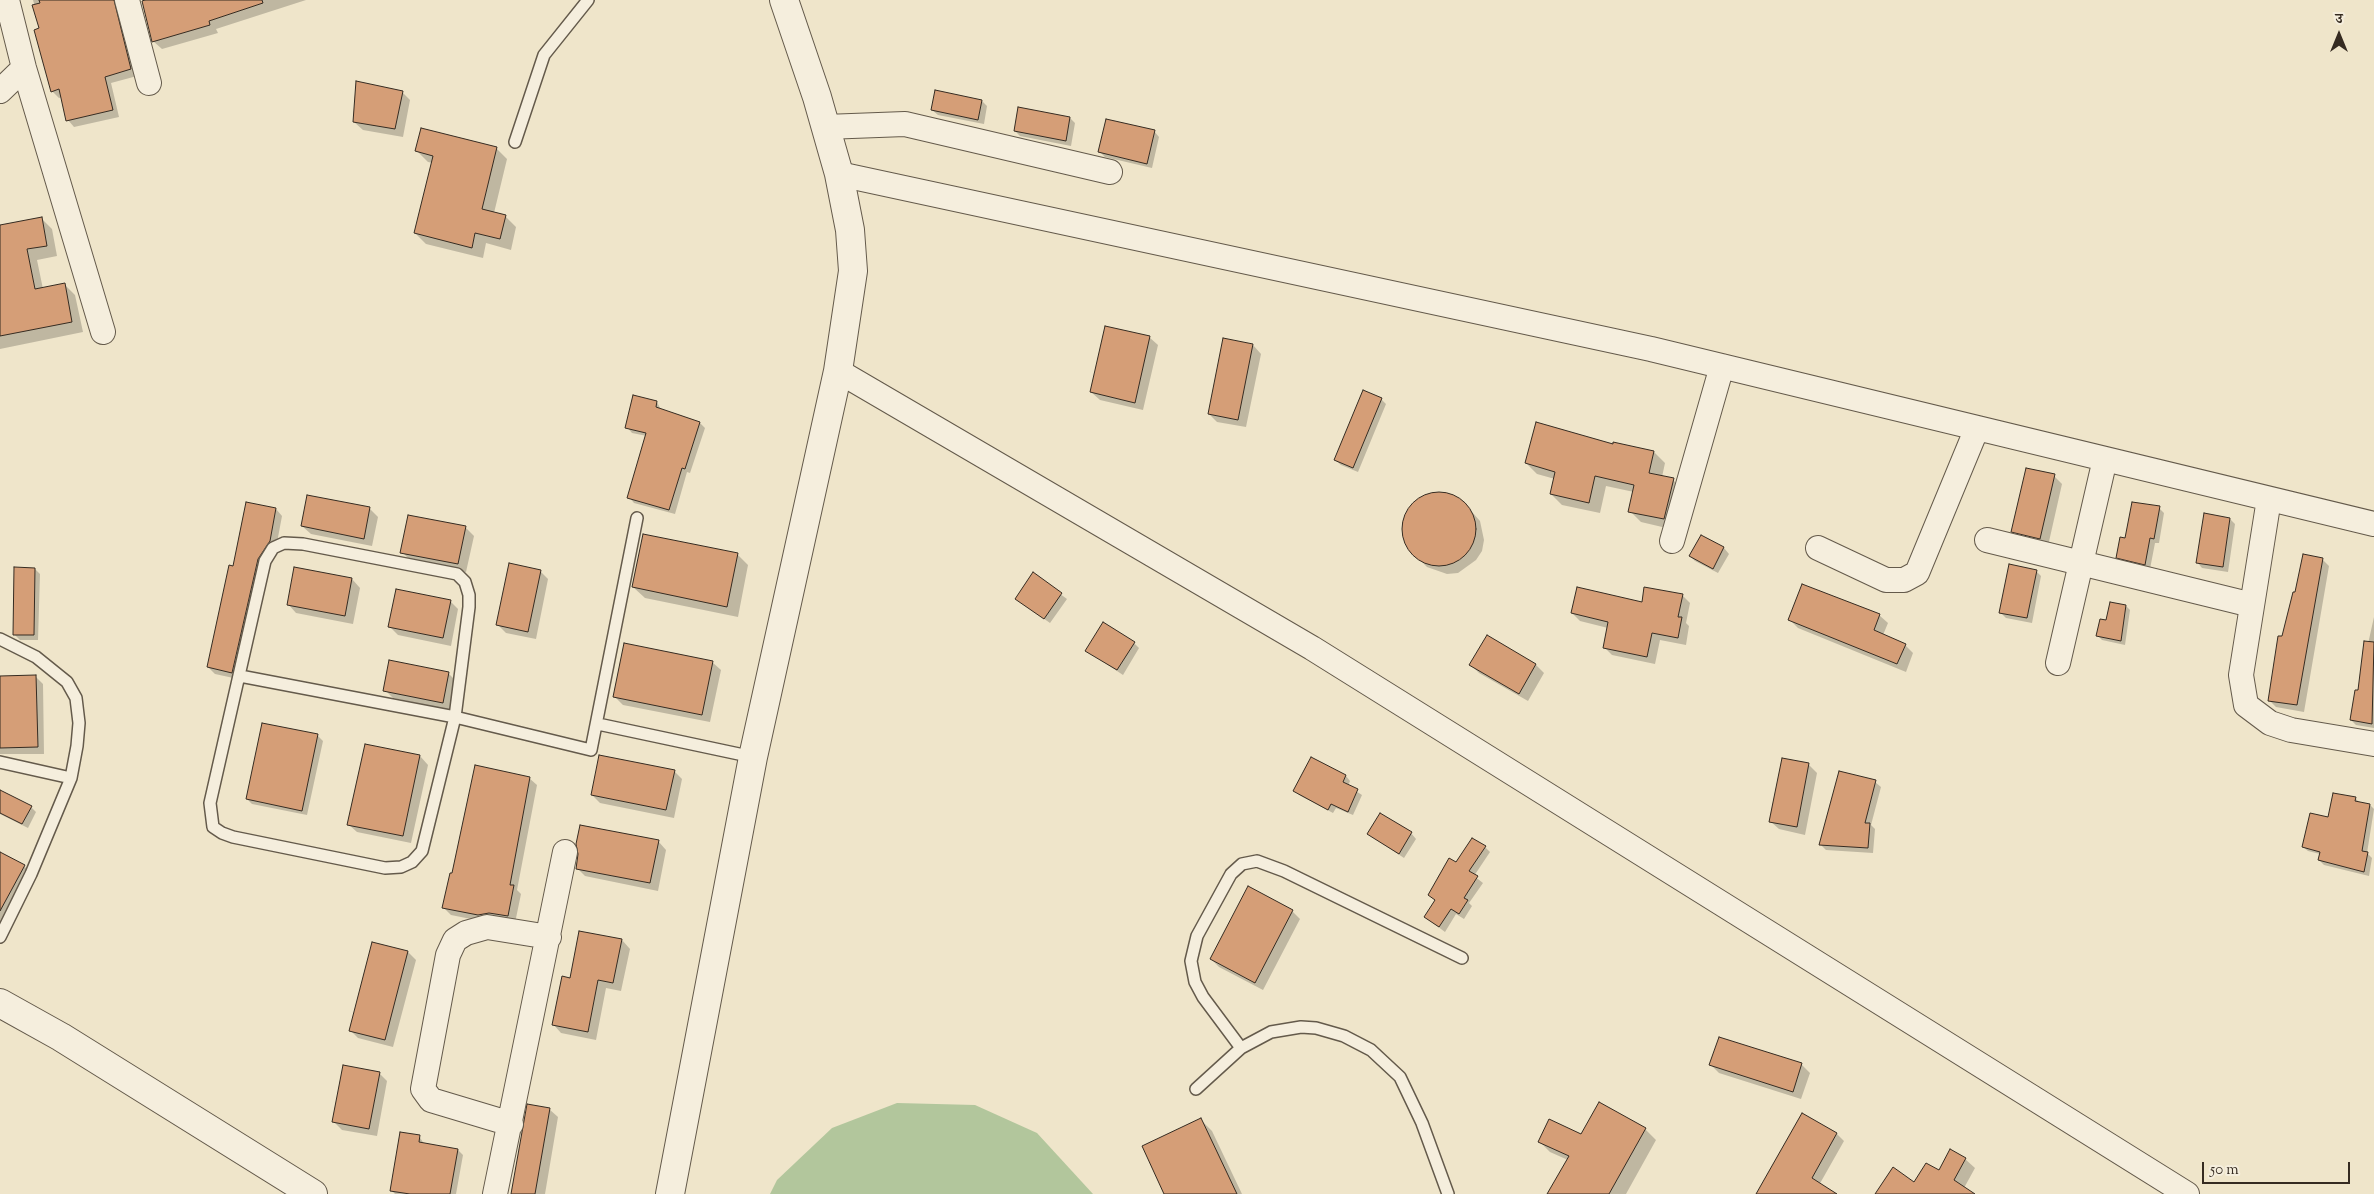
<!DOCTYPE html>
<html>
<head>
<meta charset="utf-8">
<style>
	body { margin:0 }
	#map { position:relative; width:2374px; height:1194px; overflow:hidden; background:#efe5ca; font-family:"Sorts Mill Goudy","Noto Serif Devanagari",serif }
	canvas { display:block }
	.north { position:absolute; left:2314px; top:10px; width:50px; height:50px; -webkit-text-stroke:4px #f5eedd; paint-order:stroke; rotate:0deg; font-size:14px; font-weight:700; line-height:20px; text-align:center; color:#352b21 }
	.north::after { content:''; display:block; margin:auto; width:18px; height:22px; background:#352b21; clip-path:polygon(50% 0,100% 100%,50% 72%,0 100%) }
	.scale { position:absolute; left:2202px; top:1162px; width:148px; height:22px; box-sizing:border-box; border:2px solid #352b21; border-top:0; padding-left:6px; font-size:15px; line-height:18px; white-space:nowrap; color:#352b21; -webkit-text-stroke:4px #f5eedd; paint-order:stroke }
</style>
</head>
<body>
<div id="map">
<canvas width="2374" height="1194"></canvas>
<div class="north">उ</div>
<div class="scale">50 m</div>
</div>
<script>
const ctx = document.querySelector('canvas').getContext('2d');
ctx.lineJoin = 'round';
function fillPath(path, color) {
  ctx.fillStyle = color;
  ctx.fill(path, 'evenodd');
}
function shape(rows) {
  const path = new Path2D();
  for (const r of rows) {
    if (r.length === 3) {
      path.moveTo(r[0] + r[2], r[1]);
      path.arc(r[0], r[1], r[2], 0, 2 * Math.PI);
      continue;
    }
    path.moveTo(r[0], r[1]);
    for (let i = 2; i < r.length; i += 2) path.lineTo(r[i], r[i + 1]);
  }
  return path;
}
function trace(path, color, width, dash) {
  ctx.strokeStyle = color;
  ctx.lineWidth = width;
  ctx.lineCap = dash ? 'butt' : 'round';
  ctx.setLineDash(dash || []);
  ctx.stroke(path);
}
fillPath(shape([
	[897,1103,975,1105,1037,1133,1093,1194,770,1194,777,1180,832,1128]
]), '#b2c69c');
fillPath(shape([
	[33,0,122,0,137,76,111,83,119,117,74,127,68,120,62,97,59,98,52,91,41,29],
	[150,0,306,0,216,29,218,33,162,49,153,41],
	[402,92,410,100,403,137,363,130,354,122],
	[982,101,987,106,984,124,938,115,932,110],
	[1070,118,1075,123,1071,146,1020,136,1015,131],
	[1154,131,1159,137,1152,168,1105,157,1100,152],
	[496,148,507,159,494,213,505,216,516,227,511,250,486,243,483,258,426,244,415,233,433,163,428,162,417,151],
	[41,218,52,229,57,256,37,260,43,289,64,284,75,295,83,332,0,349,0,226],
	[1149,337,1158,345,1143,410,1100,400,1091,392],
	[1253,345,1261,354,1246,427,1217,422,1209,414],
	[1381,399,1386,404,1358,472,1341,465,1335,460],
	[657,402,661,410,700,423,705,428,690,473,687,472,675,514,634,503,629,497,647,436,632,433,627,427],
	[1614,445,1654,452,1665,463,1662,477,1673,480,1684,491,1675,530,1641,522,1630,511,1634,492,1606,486,1600,513,1562,505,1551,494,1555,479,1537,474,1526,463],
	[2054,476,2062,484,2048,546,2021,540,2013,531],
	[1438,494,1447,495,1465,504,1480,521,1484,540,1482,551,1476,560,1458,573,1447,574,1427,567,1410,550,1404,532,1404,523,1412,506,1419,500],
	[308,496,370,509,378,517,372,546,311,534,302,526],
	[247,503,276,509,282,516,276,548,264,566,238,679,215,674,208,667,233,567],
	[2159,508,2164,513,2159,543,2155,543,2150,569,2123,562,2118,557,2126,540],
	[409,516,466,528,474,536,466,572,410,560,402,552],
	[2230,519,2235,524,2228,572,2202,568,2197,562],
	[1701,536,1724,548,1729,554,1718,573,1695,561,1690,556],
	[737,554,748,565,738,617,645,598,633,587],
	[2322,559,2329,566,2304,712,2276,707,2269,700,2283,638],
	[295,568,352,579,360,588,353,624,296,613,288,604],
	[35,569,40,574,38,640,20,640,14,634],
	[540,571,548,579,536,639,506,633,498,625],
	[2036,571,2041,576,2032,623,2006,618,2001,613],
	[1033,574,1067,599,1050,623,1016,599],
	[1682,595,1690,603,1686,623,1689,626,1686,645,1660,640,1655,664,1612,655,1604,647,1608,628,1580,621,1572,613,1643,604],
	[450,601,458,609,451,646,398,635,390,627],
	[2126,606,2130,610,2125,645,2102,640,2098,636,2107,622],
	[1879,615,1888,623,1883,635,1905,645,1913,653,1906,672,1798,628,1790,620],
	[2374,617,2374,728,2356,725,2351,720],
	[1487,637,1536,665,1544,673,1528,701,1479,673,1471,665],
	[1134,643,1139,648,1123,675,1087,651],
	[390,662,449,674,457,682,451,710,393,698,385,690],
	[712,662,721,670,710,722,623,705,614,696],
	[0,677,36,677,43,684,44,754,0,754],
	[318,736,323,741,307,815,252,804,247,799],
	[366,746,420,756,428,765,411,843,357,832,348,824],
	[1312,758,1346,776,1350,781,1348,786,1362,795,1353,815,1336,808,1333,813,1299,795,1295,791],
	[1809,765,1817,773,1805,835,1779,829,1770,821],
	[674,771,682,779,674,818,600,803,592,795],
	[529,778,537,785,517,890,521,894,515,923,486,922,451,915,444,908,453,875],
	[1875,782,1881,787,1871,825,1875,829,1873,853,1826,850,1821,845],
	[0,791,31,807,36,812,28,828,0,814],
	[2355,798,2360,803,2370,805,2374,809,2367,853,2372,858,2369,876,2324,865,2319,860,2320,854,2308,851,2303,847,2329,818],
	[1411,833,1416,839,1404,858,1368,834],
	[658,841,666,850,658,891,585,876,577,868,580,854],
	[1485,847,1490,852,1474,876,1483,883,1469,903,1472,906,1464,919,1456,914,1445,932,1425,917,1436,901,1429,895,1439,879,1437,878,1449,860,1456,864],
	[0,853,24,866,32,874,0,934],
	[1292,911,1300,919,1263,990,1219,967,1211,959],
	[622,940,630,949,621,991,606,988,596,1040,561,1033,553,1024,571,980],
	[408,952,416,960,393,1047,358,1038,350,1030],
	[1801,1064,1810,1073,1801,1099,1719,1073,1711,1065],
	[379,1073,387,1081,377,1136,342,1130,334,1122],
	[549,1109,558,1117,545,1194,512,1194],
	[1802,1114,1837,1134,1844,1141,1814,1194,1757,1194],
	[1201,1120,1212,1131,1242,1194,1166,1194],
	[1645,1129,1656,1140,1626,1194,1555,1194,1568,1160,1550,1152,1539,1141],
	[419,1136,424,1144,458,1150,463,1155,456,1194,395,1194,391,1190],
	[1965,1159,1975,1168,1964,1188,1971,1194,1877,1194,1915,1183]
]), '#0003');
const building = shape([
	[39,0,114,0,131,69,105,77,113,110,66,121,59,89,51,92,34,30,39,28,32,5,40,3,39,0],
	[145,0,262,0,263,3,209,21,210,25,152,42,142,1,145,0],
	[356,81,403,91,395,129,353,122,356,81],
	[935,90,982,100,978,120,931,110,935,90],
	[1018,107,1070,117,1066,141,1014,131,1018,107],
	[1106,119,1155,130,1147,164,1098,152,1106,119],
	[421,128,497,147,482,209,506,215,500,239,475,233,472,248,414,233,433,156,415,151,421,128],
	[42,217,47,246,27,249,35,289,65,283,72,322,0,336,0,225,42,217],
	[1105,326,1150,336,1135,403,1090,392,1105,326],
	[1223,338,1253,344,1238,420,1208,414,1223,338],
	[1363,390,1382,398,1353,468,1334,460,1363,390],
	[633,395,657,401,656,407,700,422,685,469,682,468,669,510,627,498,646,433,625,428,633,395],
	[1536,422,1613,444,1613,442,1654,451,1649,473,1674,478,1664,519,1628,512,1634,485,1595,476,1589,503,1550,494,1555,472,1525,463,1536,422],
	[2026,468,2055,474,2040,539,2011,532,2026,468],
	[1439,529,37],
	[307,495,370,507,364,539,301,526,307,495],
	[246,502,276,508,270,541,258,559,232,673,207,667,229,565,233,566,246,502],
	[2132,502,2160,506,2154,539,2150,538,2145,565,2116,558,2120,537,2125,538,2132,502],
	[2204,513,2230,518,2223,567,2196,563,2204,513],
	[408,515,466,526,458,564,400,553,408,515],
	[643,534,738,553,727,607,632,587,643,534],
	[1701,535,1724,547,1713,569,1689,556,1701,535],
	[2303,554,2323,558,2297,705,2268,701,2278,636,2282,636,2293,592,2295,592,2303,554],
	[509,563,541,570,528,632,496,625,509,563],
	[2009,564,2037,570,2027,618,1999,613,2009,564],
	[14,567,35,568,34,635,13,635,14,567],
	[294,567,352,578,345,616,287,605,294,567],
	[1033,572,1062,593,1044,619,1015,599,1033,572],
	[1802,584,1880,614,1874,630,1906,644,1897,664,1788,620,1802,584],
	[1577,587,1642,602,1644,587,1683,594,1678,617,1682,617,1678,638,1652,633,1647,657,1603,648,1608,622,1571,613,1577,587],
	[396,589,451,600,443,638,388,627,396,589],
	[2110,602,2126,605,2121,641,2096,636,2100,619,2106,620,2110,602],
	[1103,622,1135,642,1117,670,1085,651,1103,622],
	[1487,635,1536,664,1519,694,1469,665,1487,635],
	[2364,641,2374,642,2372,724,2350,720,2355,690,2358,690,2364,641],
	[624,643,713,661,702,715,613,697,624,643],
	[389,660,449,672,443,703,383,691,389,660],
	[36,675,38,747,0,748,0,676,36,675],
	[262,723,318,734,302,811,246,799,262,723],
	[365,744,420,755,403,836,347,825,365,744],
	[599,755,675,770,666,810,591,795,599,755],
	[1311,757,1346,775,1343,782,1358,789,1348,812,1331,804,1328,810,1293,791,1311,757],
	[1782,758,1809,763,1797,827,1769,822,1782,758],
	[475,765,530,777,510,885,514,885,508,916,489,913,478,915,442,908,450,873,452,873,475,765],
	[1839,771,1876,780,1865,823,1870,823,1868,848,1819,845,1839,771],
	[0,790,32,806,22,824,0,813,0,790],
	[2333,793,2356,797,2355,801,2370,804,2362,851,2368,852,2364,872,2318,860,2320,852,2302,847,2310,813,2328,817,2333,793],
	[1380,813,1412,832,1399,854,1367,834,1380,813],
	[580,825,659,840,650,883,576,869,578,854,576,844,580,825],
	[1472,838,1486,846,1469,871,1478,876,1464,898,1468,900,1459,914,1451,909,1439,927,1424,917,1435,900,1428,895,1449,858,1456,862,1472,838],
	[0,852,25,865,0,911,0,852],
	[1248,886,1293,910,1255,983,1210,959,1248,886],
	[579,931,622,939,613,983,598,980,588,1032,552,1025,562,976,570,978,579,931],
	[372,942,408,951,385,1040,349,1031,372,942],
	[1719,1037,1802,1063,1793,1092,1709,1065,1719,1037],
	[343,1065,380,1072,369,1129,332,1122,343,1065],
	[1599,1102,1646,1128,1609,1194,1547,1194,1569,1156,1538,1142,1549,1119,1581,1134,1599,1102],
	[527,1104,550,1108,535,1194,511,1194,527,1104],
	[1802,1113,1837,1133,1812,1178,1837,1194,1756,1194,1802,1113],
	[1201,1118,1237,1194,1164,1194,1142,1146,1201,1118],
	[400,1132,420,1135,419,1142,458,1149,450,1194,410,1194,390,1191,400,1132],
	[1950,1149,1966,1158,1954,1180,1975,1194,1875,1194,1893,1167,1914,1182,1926,1163,1939,1170,1950,1149]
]);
fillPath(building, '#d59e77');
trace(building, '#352b21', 1);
const service = shape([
	[515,142,544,55,588,0],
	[284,543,303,544,457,574,465,582,469,595,469,607,455,717,422,851,412,862,401,867,385,868,233,837,222,833,213,827,210,803,265,561,273,548,284,543],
	[0,639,36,657,67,682,76,698,79,723,77,746,71,778,31,874,0,937],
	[240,676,455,717,591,750,637,518],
	[598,724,753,757],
	[0,762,71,778],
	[1241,1048,1203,997,1195,982,1191,961,1197,936,1231,874,1242,864,1257,861,1284,871,1462,958],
	[1196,1089,1241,1048,1271,1032,1301,1027,1316,1028,1344,1036,1371,1050,1400,1077,1422,1123,1448,1194]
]);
const minor = shape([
	[7,0,24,68,103,332],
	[127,0,149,83],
	[0,91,24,68],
	[825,127,905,124,1110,172],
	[839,174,1651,349,2374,524],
	[838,371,1312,648,2187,1194],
	[2269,499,2241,675,2246,705,2270,723,2291,730,2374,744],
	[1987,540,2252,605],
	[1672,541,1722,366],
	[1818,548,1886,580,1904,580,1917,573,1977,428],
	[2058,663,2105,459],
	[511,1124,431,1100,423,1089,448,955,455,940,466,933,487,927,549,937],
	[495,1194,565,852]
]);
const tertiary = shape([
	[0,1003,61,1037,313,1194],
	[670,1194,753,757,838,371,853,271,850,230,839,174,817,97,784,0]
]);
trace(service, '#645a4b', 14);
trace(minor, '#645a4b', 26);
trace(tertiary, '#645a4b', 30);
trace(service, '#f5eedd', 11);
trace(minor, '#f5eedd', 24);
trace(tertiary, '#f5eedd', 28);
</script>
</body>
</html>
